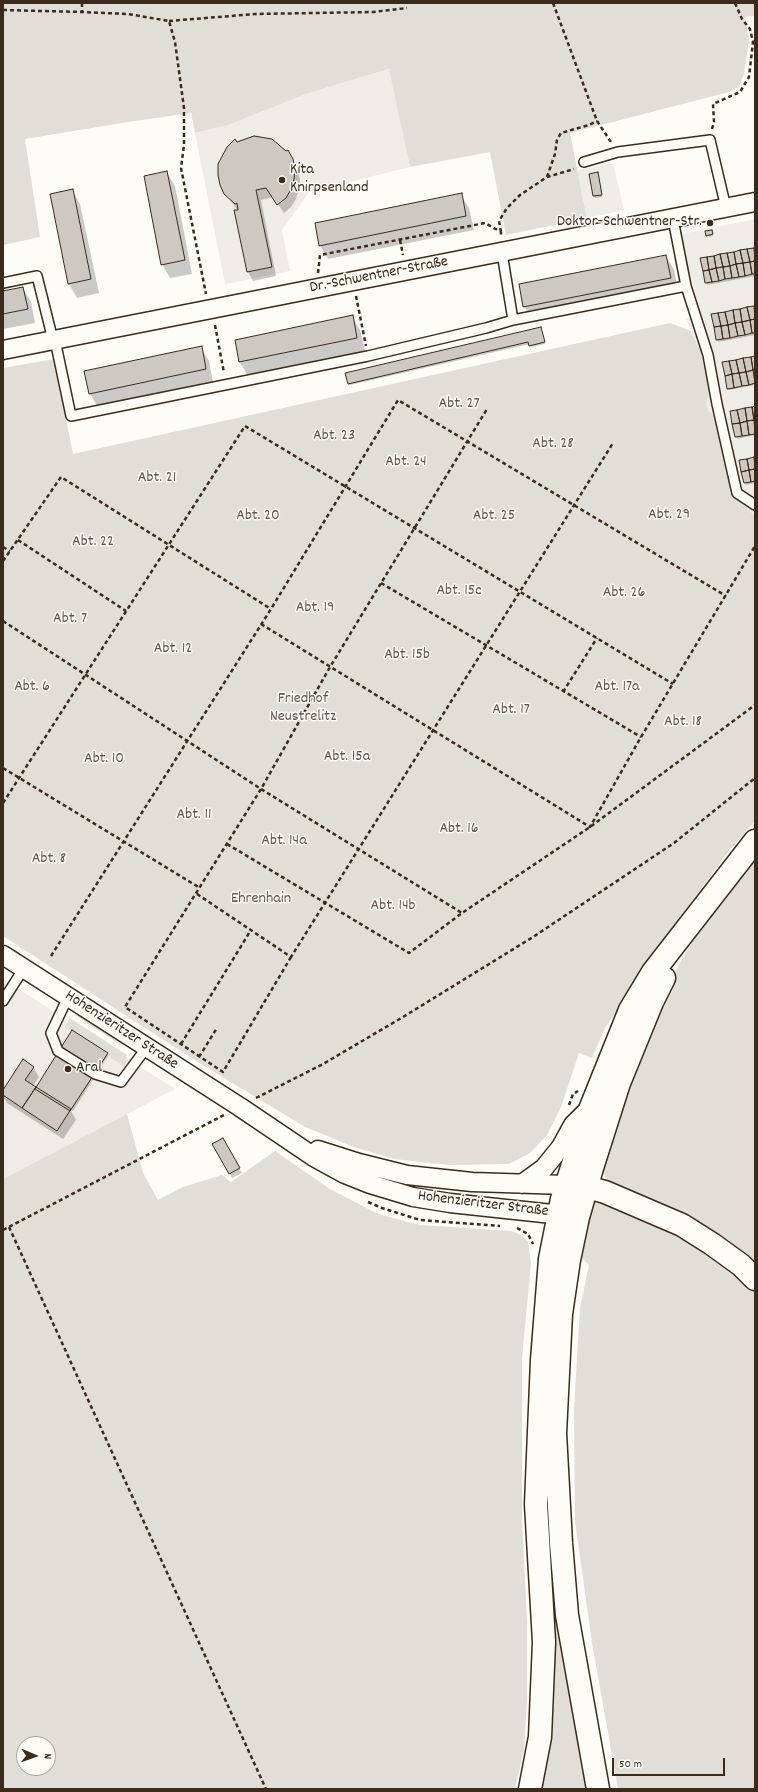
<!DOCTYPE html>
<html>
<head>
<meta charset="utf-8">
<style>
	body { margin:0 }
	#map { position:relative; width:758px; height:1792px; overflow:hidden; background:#fdfcf7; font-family:Dekko,sans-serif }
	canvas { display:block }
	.frame { position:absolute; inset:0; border:4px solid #3b2a1e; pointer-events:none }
	.north { position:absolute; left:16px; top:1736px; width:40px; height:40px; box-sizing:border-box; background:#fdfcf7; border:1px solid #afa8a0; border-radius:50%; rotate:92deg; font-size:11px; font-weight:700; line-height:16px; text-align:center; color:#3b2a1e }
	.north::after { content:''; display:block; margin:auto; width:14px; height:18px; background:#3b2a1e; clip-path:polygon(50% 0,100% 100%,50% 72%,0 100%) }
	.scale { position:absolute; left:612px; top:1758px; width:113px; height:18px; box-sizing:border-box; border:2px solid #3b2a1e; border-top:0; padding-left:5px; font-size:12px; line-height:14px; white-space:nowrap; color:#3b2a1e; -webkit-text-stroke:3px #fdfcf7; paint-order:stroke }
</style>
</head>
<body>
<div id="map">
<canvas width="758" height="1792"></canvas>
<div class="frame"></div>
<div class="north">N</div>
<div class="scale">50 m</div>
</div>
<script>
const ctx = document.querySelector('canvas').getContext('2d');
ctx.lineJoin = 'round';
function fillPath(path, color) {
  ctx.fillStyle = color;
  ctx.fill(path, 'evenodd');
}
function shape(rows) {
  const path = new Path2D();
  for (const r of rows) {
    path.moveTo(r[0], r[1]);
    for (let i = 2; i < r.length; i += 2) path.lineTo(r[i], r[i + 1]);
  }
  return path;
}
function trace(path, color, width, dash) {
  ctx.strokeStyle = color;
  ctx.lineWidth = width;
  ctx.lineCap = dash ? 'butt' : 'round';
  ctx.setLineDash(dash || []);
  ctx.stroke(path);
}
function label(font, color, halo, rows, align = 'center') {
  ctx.font = font + ' Dekko,sans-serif';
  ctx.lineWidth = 3;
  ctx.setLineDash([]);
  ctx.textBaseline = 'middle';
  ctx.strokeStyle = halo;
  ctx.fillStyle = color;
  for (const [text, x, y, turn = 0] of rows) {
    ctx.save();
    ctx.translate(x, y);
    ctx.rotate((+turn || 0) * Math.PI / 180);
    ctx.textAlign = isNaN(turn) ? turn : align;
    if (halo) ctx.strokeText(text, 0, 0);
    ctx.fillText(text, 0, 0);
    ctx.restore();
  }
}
fillPath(shape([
	[390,69,410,167,309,192,282,230,290,271,225,284,195,133,228,125,309,93],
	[613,163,624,210,587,218,578,170],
	[755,219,755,516,734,495,717,419,708,410,706,404,710,392,700,350,686,319,699,316,681,234],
	[3,979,175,1089,3,1179]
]), '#efece7');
fillPath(shape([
	[3,3,755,3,755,16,745,17,749,41,744,74,739,87,729,92,570,133,587,218,506,235,490,152,410,167,389,69,309,93,228,125,195,133,191,113,128,122,25,139,40,237,3,245],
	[670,323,691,331,700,350,710,392,706,404,708,410,717,419,734,495,755,516,755,821,729,851,678,920,605,1028,592,1058,579,1053,561,1107,547,1135,530,1153,509,1164,449,1165,394,1159,354,1147,305,1127,196,1061,3,936,3,368,54,359,73,454],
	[755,855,755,1268,614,1187,606,1179,602,1169,603,1158,664,993,690,945,727,890],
	[75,1015,80,1015,119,1038,124,1047],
	[70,1018,127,1055,125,1067,65,1027],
	[127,1114,143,1173,158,1200,183,1187,222,1175,231,1182,275,1151,330,1189,378,1214,420,1225,512,1231,521,1235,528,1242,531,1263,522,1358,522,1517,527,1622,527,1700,524,1750,515,1789,3,1789,3,1179],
	[24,1744,48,1744,48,1768,24,1768],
	[597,1200,705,1247,755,1288,755,1789,618,1789,592,1643,575,1521,574,1409,580,1308,589,1265,580,1257,592,1202],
	[550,1550,591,1789,541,1789,547,1756,552,1655]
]), '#e1ded7');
fillPath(shape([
	[254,137,271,140,293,161,300,179,299,189,296,199,291,207,284,213,273,197,261,200,276,276,253,281,248,272,238,211,225,193,236,143],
	[167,173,175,186,192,274,170,278,162,264],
	[591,175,599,175,602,197,595,198,594,196],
	[72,190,80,204,99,293,77,298,69,284,51,195],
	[461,195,469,208,474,230,328,259,320,245],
	[713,233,713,236,709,237,707,235],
	[755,249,755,276,707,285,701,259],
	[666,256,674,270,678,291,532,320,524,306],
	[23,288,31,302,35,323,3,329,3,292],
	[755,307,755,335,718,342,712,315],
	[352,317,360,330,365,351,248,376,240,362,236,341],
	[541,328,545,344,531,347,530,344,350,385,349,383],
	[201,348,209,361,213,383,98,407,90,394],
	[755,357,755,385,729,390,728,389],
	[755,407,755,435,737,439,731,412],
	[755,458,755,483,746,485,740,461],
	[107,1054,108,1056,73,1111,70,1109,76,1120,63,1139,7,1103,3,1096,3,1092,33,1067,39,1077,33,1086,39,1090],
	[223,1139,242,1173,232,1178,214,1144]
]), '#0003');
const building = shape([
	[254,136,272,139,286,151,288,150,293,159,295,169,294,179,291,189,286,198,277,205,266,188,256,190,272,267,247,272,234,210,238,210,237,203,235,204,224,194,220,185,218,175,218,164,227,147,235,139,237,142,254,136],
	[167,171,185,260,161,265,144,176,167,171],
	[598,172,602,195,593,196,589,174,598,172],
	[73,189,91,279,68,284,50,194,73,189],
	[462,193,466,216,319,246,315,223,462,193],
	[712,230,713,234,706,236,705,231,712,230],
	[754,248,755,261,750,262,747,249,754,248],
	[747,249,750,262,743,263,740,250,747,249],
	[740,250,743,263,736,264,734,252,740,250],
	[734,252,736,264,730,266,727,253,734,252],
	[727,253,730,266,723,267,720,254,727,253],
	[720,254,723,267,716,268,714,256,720,254],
	[666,255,671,278,523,307,519,284,666,255],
	[714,256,716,268,709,270,707,257,714,256],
	[707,257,709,270,703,271,700,258,707,257],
	[755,261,755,274,752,274,750,262,755,261],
	[750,262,752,274,745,276,743,263,750,262],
	[743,263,745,276,739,277,736,264,743,263],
	[736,264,739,277,732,278,730,266,736,264],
	[730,266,732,278,725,279,723,267,730,266],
	[723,267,725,279,719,281,716,268,723,267],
	[716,268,719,281,712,282,709,270,716,268],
	[709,270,712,282,705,283,703,271,709,270],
	[23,287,28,309,3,314,3,291,23,287],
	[754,306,755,319,750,320,747,307,754,306],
	[747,307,750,320,742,322,740,309,747,307],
	[740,309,742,322,735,323,733,310,740,309],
	[733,310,735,323,728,325,725,312,733,310],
	[725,312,728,325,721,326,718,313,725,312],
	[718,313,721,326,714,327,711,314,718,313],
	[353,315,357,338,239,362,235,340,353,315],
	[755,319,755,333,752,333,750,320,755,319],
	[750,320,752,333,745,335,742,322,750,320],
	[742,322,745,335,738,336,735,323,742,322],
	[735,323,738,336,730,338,728,325,735,323],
	[728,325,730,338,723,339,721,326,728,325],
	[721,326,723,339,716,340,714,327,721,326],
	[541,327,545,342,529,346,528,342,348,384,345,373,541,327],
	[202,346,206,369,89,394,84,371,202,346],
	[755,356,755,370,753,370,751,357,755,356],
	[751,357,753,370,746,372,743,358,751,357],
	[743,358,746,372,739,373,736,360,743,358],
	[736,360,739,373,732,374,729,361,736,360],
	[729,361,732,374,725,376,722,362,729,361],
	[753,370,755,383,749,385,746,372,753,370],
	[746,372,749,385,742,386,739,373,746,372],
	[739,373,742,386,734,388,732,374,739,373],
	[732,374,734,388,727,389,725,376,732,374],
	[755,406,755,420,754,420,752,407,755,406],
	[752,407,754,420,747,421,745,408,752,407],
	[745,408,747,421,740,423,737,410,745,408],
	[737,410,740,423,732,424,730,411,737,410],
	[754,420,755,434,749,435,747,421,754,420],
	[747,421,749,435,742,436,740,423,747,421],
	[740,423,742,436,735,437,732,424,740,423],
	[754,457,755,469,749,470,747,459,754,457],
	[747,459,749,470,741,472,739,460,747,459],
	[755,469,755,481,751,482,749,470,755,469],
	[749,470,751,482,744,483,741,472,749,470],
	[72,1030,108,1053,70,1111,35,1089,72,1030],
	[23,1059,34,1067,25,1080,36,1087,22,1108,3,1095,3,1090,23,1059],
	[36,1087,71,1109,57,1131,22,1108,36,1087],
	[223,1138,240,1168,229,1174,212,1144,223,1138]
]);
fillPath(building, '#cdc8c2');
trace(building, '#3b2a1e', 1);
const lane = shape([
	[584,162,618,152,710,140,726,208],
	[673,219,686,286,708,355,717,404,737,493,755,505],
	[502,253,513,320,686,286],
	[3,283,37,276,53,340],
	[55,340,71,416,368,356,486,328,513,320],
	[68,997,51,1033,58,1051,95,1074,121,1082,147,1047],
	[3,1001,24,968]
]);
const street = shape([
	[3,350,755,202],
	[3,955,240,1107,314,1157,345,1174,370,1184,413,1197,450,1203,571,1216],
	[318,1150,359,1163,407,1175,472,1182,566,1185],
	[522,1184,544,1168,561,1147,573,1125,591,1107]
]);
const primary = shape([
	[573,1185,587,1187,605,1192,682,1225,712,1244,741,1265,755,1279],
	[530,1789,540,1737,544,1642,536,1504,542,1360,550,1259,562,1199,591,1107,630,1010,653,972,755,841],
	[598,1789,567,1615,561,1543,555,1433,561,1314,569,1260,578,1217,592,1168,619,1083,652,1002,664,978]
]);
trace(lane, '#3b2a1e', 12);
trace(street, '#3b2a1e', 21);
trace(primary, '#3b2a1e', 25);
trace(shape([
	[82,3,82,12,128,14,169,21,175,42,184,108,184,145,181,168,206,294],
	[553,3,597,121,611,142],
	[3,10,82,12],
	[169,21,255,14,373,12,407,8],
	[712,129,714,122,713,104,740,92,749,77,753,42,750,29,742,19,735,3],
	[547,177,555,154,557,140,561,133,589,125,597,121],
	[501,232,499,221,507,208,520,195,547,177,574,169],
	[400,240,403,255],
	[318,273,320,255,485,223,501,232,501,235],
	[356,296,366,346],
	[215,325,224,373],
	[18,540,126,611],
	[3,547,10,551],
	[3,561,61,477,271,609],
	[381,583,641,737],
	[3,621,261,789,462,913],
	[261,624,590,827,641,737,755,546],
	[563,692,597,638],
	[3,768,200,888],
	[3,803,245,426,673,684],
	[227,844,409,953,462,913,590,827,755,705],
	[197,894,291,957,613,443],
	[51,956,271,609,398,400,726,596],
	[291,957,223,1072,125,1007,261,789,330,667,487,409],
	[181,1044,251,930],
	[199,1057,217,1028],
	[256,1098,323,1064,403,1017,533,937,674,843,755,778],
	[569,1105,573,1094,578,1091],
	[368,1202,382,1208,420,1220,500,1226],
	[9,1227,266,1789],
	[517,1228,528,1234,533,1244],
	[3,1230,224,1115]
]), '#3b2a1e', 2.5, [4, 3]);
trace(lane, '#fdfcf7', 9);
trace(street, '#fdfcf7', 18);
trace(primary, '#fdfcf7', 22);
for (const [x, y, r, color] of [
	[282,180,4,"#3b2a1e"],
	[710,223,4,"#3b2a1e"],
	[68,1069,4,"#3b2a1e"]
]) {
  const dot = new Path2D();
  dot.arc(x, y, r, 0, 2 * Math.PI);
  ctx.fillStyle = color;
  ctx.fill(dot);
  trace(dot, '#fdfcf7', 1.5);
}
label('16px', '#3b2a1e', '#fdfcf7', [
	["Kita",290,171],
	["Knirpsenland",290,189],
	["Doktor-Schwentner-Str.",702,223,"right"],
	["Aral",76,1069]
], 'left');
label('16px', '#3b2a1e', '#fdfcf7', [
	["Dr.-Schwentner-Straße",379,276,-11],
	["Hohenzieritzer Straße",121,1031,33],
	["Hohenzieritzer Straße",483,1205,7]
]);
label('16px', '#64574c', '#fdfcf7', [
	["Abt. 27",459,405],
	["Abt. 23",334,437],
	["Abt. 28",553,445],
	["Abt. 24",406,463],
	["Abt. 21",157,479],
	["Abt. 29",669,516],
	["Abt. 20",258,517],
	["Abt. 25",494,517],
	["Abt. 22",93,543],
	["Abt. 15c",459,592],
	["Abt. 26",624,594],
	["Abt. 19",315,609],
	["Abt. 7",70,620],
	["Abt. 12",173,650],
	["Abt. 15b",407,656],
	["Abt. 6",32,688],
	["Abt. 17a",617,688],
	["Friedhof",303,700],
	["Neustrelitz",303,718],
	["Abt. 17",511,711],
	["Abt. 18",683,723],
	["Abt. 15a",347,758],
	["Abt. 10",104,760],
	["Abt. 11",194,816],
	["Abt. 16",459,830],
	["Abt. 14a",284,842],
	["Abt. 8",49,860],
	["Ehrenhain",261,900],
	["Abt. 14b",393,907]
]);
</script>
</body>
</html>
